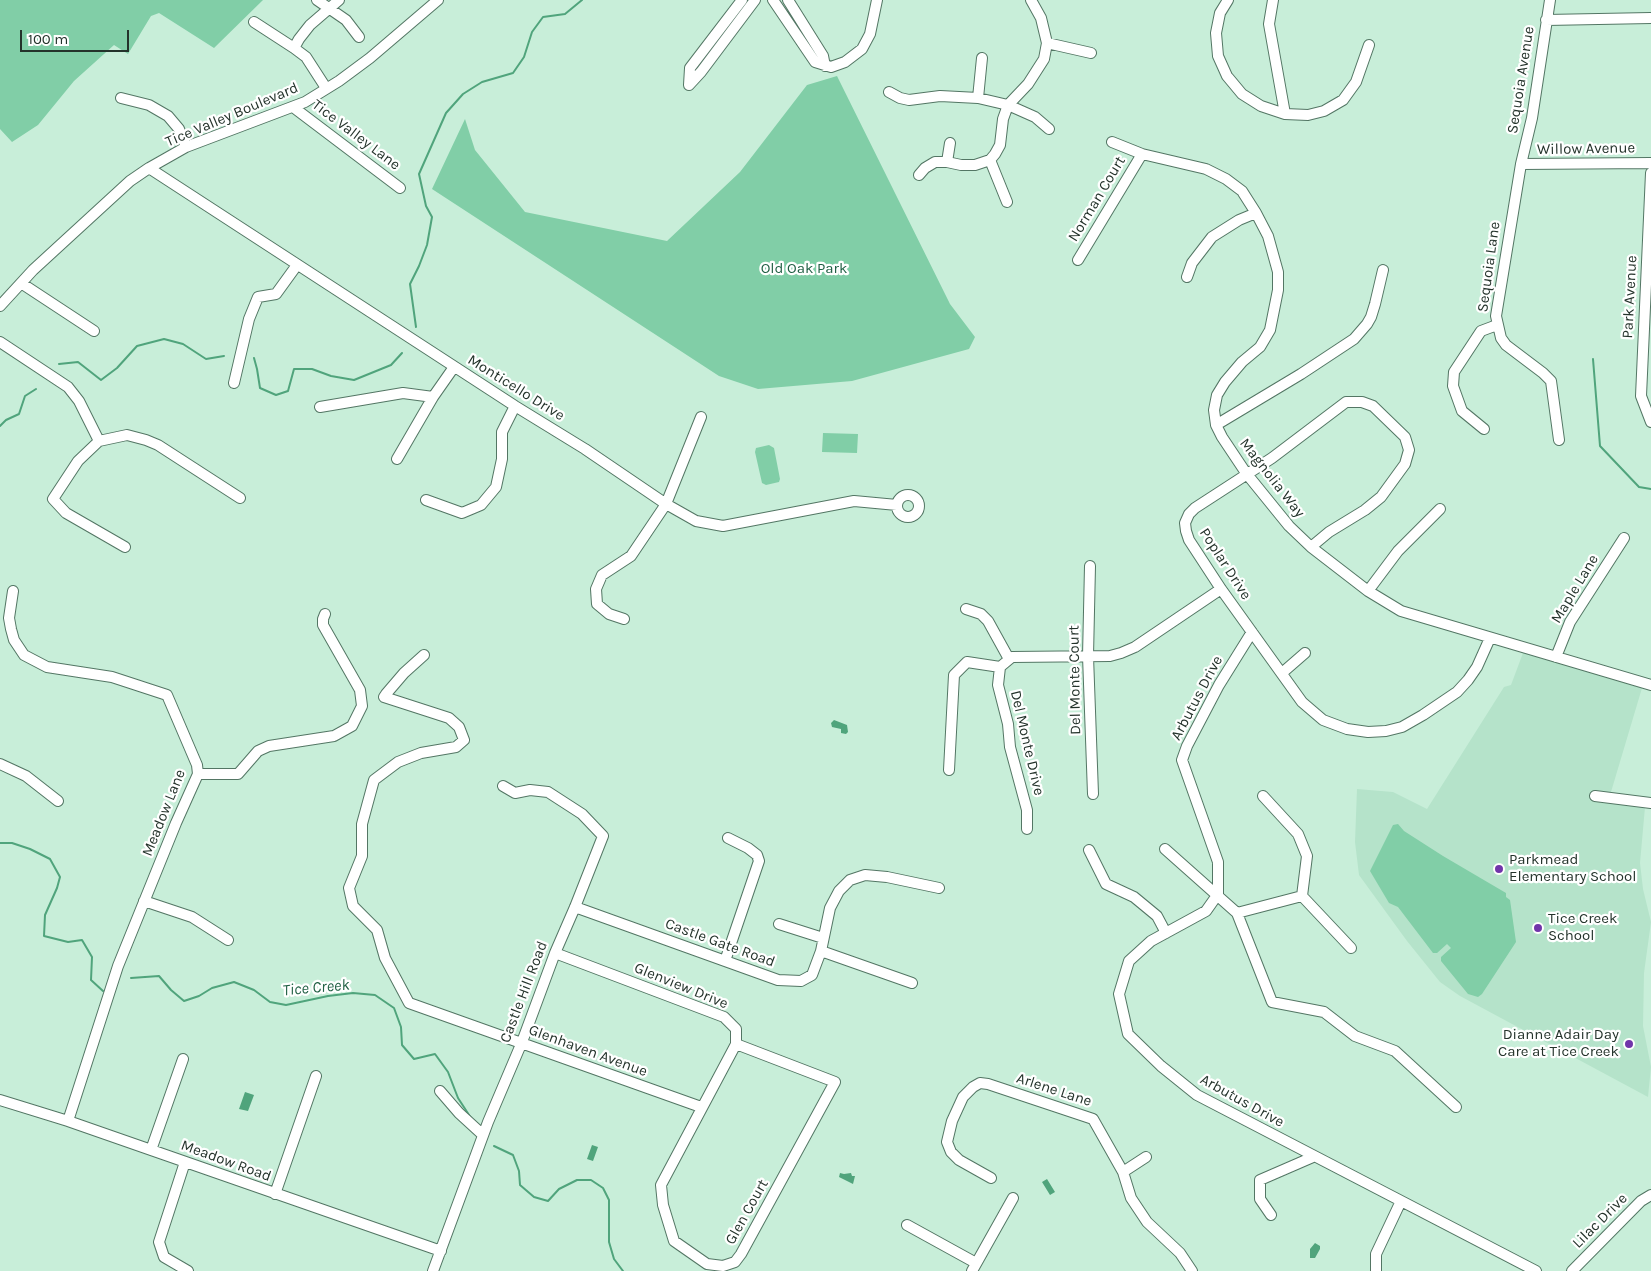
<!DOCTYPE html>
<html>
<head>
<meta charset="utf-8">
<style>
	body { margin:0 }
	#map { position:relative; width:1651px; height:1271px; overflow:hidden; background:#c8eed9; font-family:Karla,sans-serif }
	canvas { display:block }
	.scale { position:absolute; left:20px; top:30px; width:109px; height:22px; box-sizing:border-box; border:2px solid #24332b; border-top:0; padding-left:6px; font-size:15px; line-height:18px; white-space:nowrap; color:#24332b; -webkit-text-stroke:4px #fff; paint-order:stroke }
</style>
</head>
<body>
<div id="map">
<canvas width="1651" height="1271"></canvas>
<div class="scale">100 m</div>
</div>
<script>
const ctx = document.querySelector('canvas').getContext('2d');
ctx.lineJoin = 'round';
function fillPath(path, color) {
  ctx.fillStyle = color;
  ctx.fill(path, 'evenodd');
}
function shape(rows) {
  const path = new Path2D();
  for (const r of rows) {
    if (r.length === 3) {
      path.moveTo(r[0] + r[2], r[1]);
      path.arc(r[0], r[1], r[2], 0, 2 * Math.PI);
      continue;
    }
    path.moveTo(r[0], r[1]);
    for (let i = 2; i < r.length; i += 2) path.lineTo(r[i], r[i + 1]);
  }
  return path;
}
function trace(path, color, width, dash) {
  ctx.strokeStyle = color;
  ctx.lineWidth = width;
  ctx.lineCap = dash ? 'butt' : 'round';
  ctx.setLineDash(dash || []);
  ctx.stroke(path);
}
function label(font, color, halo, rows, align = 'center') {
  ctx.font = font + ' Karla,sans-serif';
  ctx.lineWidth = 4.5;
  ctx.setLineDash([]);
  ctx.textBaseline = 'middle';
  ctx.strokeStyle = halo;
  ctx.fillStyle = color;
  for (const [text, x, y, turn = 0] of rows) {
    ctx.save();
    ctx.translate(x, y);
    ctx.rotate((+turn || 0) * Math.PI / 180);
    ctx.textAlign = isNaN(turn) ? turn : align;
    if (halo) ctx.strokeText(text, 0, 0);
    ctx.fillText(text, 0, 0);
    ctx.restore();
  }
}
fillPath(shape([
	[1523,653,1642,688,1608,802,1645,807,1640,863,1643,889,1651,922,1644,973,1643,1026,1651,1067,1648,1097,1460,996,1440,982,1407,941,1359,875,1355,842,1357,789,1393,792,1427,809,1504,687,1511,685]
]), '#b5e3ca');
fillPath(shape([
	[0,0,263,0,214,48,159,13,151,16,128,54,114,45,74,81,38,125,12,142,0,129],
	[837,76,950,304,975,337,969,349,852,381,758,389,719,376,432,189,465,119,475,150,525,212,667,241,740,172,807,85],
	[823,433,858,434,857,453,822,452],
	[769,445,774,448,780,479,779,482,766,485,762,483,755,452,756,448],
	[1398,824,1404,831,1443,856,1506,893,1506,897,1510,900,1516,942,1482,994,1478,997,1468,994,1441,961,1441,957,1451,948,1447,944,1437,953,1433,953,1398,907,1389,903,1370,871,1393,825]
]), '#81cea7');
fillPath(shape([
	[834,720,847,725,848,732,846,734,841,733,841,729,832,727,831,723],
	[245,1092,254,1095,248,1111,239,1109],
	[592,1145,598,1147,593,1161,587,1159],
	[840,1173,844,1174,851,1173,852,1176,855,1176,853,1184,839,1177],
	[1047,1179,1055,1192,1050,1195,1042,1182],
	[1315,1243,1320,1246,1320,1249,1315,1258,1310,1258,1310,1249]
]), '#50a47c');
trace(shape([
	[416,327,410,284,419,266,427,245,432,217,426,206,419,174,446,113,463,94,482,82,513,73,524,57,532,32,543,17,565,14,582,0],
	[254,358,257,369,260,388,276,395,288,391,294,369,312,369,331,376,354,380,391,365,402,353],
	[1593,359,1600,446,1639,487,1651,489],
	[59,364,78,362,101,380,117,368,137,346,164,339,183,344,206,359,224,356],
	[0,426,6,420,19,414,25,396,36,389],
	[0,843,12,843,30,849,50,859,60,877,57,888,45,915,44,936,68,942,82,940,92,957,91,980,103,991],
	[131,978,159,976,171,990,184,1001,199,996,212,988,234,982,254,990,270,1002,286,1005,328,996,353,993,375,995,394,1008,401,1027,402,1045,414,1059,435,1054,448,1072,458,1098,471,1118],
	[494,1146,513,1155,519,1171,520,1185,534,1197,548,1201,559,1189,577,1180,591,1180,603,1188,609,1200,609,1242,614,1259,623,1271]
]), '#50a47c', 2);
const minor = shape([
	[317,0,346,20,359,37],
	[773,0,815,62,831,67,845,62,862,49,870,34,877,0],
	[788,0,823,56,825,66],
	[1228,0,1220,13,1216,33,1218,56,1227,76,1242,94,1261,106,1285,114,1308,115,1324,111,1343,100,1356,82,1369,45],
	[1273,0,1269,24,1285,114],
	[1550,0,1532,118,1521,164,1496,316,1501,338,1506,345,1543,373,1551,381,1559,440],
	[1546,20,1651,18],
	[254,22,294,48],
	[1047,43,1091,53],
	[689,85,701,72,755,0],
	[689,85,690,68,742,0],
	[326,88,306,57,294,48,299,39,310,25,339,0],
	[889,92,900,98,909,100,940,96,978,98,1008,105,1035,117,1049,129],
	[121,98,149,105,168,116,179,129,186,147],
	[978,98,982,58],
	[293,107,400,188],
	[1112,142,1142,154,1206,169,1226,179,1242,191,1256,213,1268,236,1278,272,1278,290,1270,330,1260,347,1242,362,1225,382,1217,395,1214,410,1216,425,1222,437,1246,473,1289,526,1311,547,1368,591,1401,611,1651,685],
	[990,160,1007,202],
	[947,162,950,143],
	[1521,164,1651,163],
	[149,168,515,406,585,449,666,504,696,521,723,526,854,501,897,505],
	[1651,173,1641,396,1651,422],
	[919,175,925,168,935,162,947,162,961,165,975,165,990,160,995,154,1000,145,1003,119,1008,105,1028,84,1044,59,1047,43,1041,18,1031,0],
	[1078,260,1142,154],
	[1187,277,1192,263,1212,237,1239,220,1256,213],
	[21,283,94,331],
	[0,306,33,270,130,181,149,168,186,147,305,102,339,81,370,58,438,0],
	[0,342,68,387,79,401,99,441],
	[234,383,249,319,258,297,276,294,297,265],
	[320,407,403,393,433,397,454,367],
	[1216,425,1301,374,1354,339,1367,324,1371,317,1375,304,1383,270],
	[1484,429,1462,411,1453,386,1454,372,1481,331,1497,325],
	[397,459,433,397],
	[908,506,11],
	[426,500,462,513,481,505,496,487,502,459,502,432,515,406],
	[125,547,66,513,53,499,78,461,99,441,127,435,146,440,158,445,240,498],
	[1311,547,1329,532,1365,510,1381,497,1405,464,1409,450,1405,437,1373,406,1362,402,1346,402,1272,458,1195,508,1189,514,1185,523,1186,531,1189,540,1221,589,1302,702,1323,720,1347,729,1368,732,1386,731,1402,727,1423,715,1457,692,1468,680,1477,667,1490,638],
	[1090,566,1088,656,1093,794],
	[13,591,9,618,11,629,14,640,24,655,47,667,112,677,167,695,197,765,198,774,176,823,118,966,68,1121],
	[1368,591,1398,551,1440,509],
	[966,609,981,614,988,621,1009,659],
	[624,619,609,614,597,604,596,589,602,575,631,556,666,504,701,417],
	[1252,632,1219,685,1187,746,1182,760,1218,862,1218,894,1206,911,1151,941,1129,961,1119,994,1128,1034,1161,1066,1197,1095,1536,1271],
	[424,655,404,673,386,694,384,697,449,718,459,727,464,740,456,747,421,753,398,762,374,780,362,824,362,856,349,888,353,906,377,930,385,958,409,1003,701,1107],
	[1556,657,1570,622,1624,538],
	[1282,673,1305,653],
	[0,764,26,776,58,801],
	[949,770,954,675,967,662,1000,667],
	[198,774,238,774,258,751,269,746,334,736,352,726,362,706,360,690,323,625,323,619,325,614],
	[1263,796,1298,834,1307,856,1302,896],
	[1595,796,1651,803],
	[1027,829,1027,810,1010,747,1008,724,998,685,1000,667,1012,657,1110,656,1121,653,1135,647,1221,589],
	[1165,849,1237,913,1272,1002,1324,1012,1355,1036,1395,1051,1456,1107],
	[1089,850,1106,884,1134,897,1157,916,1166,933],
	[1302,896,1351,948],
	[144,901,192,917,228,940],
	[575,907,778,980,801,981,812,975,821,951,830,908,839,891,850,880,865,875,887,877,939,888],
	[1237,913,1302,896],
	[779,924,823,938],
	[821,951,912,983],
	[555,953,724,1017,736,1029,736,1044,835,1082,741,1254,735,1262,723,1266,707,1264,674,1241,663,1205,661,1185,736,1044],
	[725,961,759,861,757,855,748,848,728,838],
	[440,1091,459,1113,483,1135],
	[0,1100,68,1121,441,1251],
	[151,1150,183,1059],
	[185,1162,159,1242,164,1257,188,1271],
	[1123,1172,1146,1157],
	[991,1178,959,1160,951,1152,947,1142,952,1121,963,1097,973,1087,980,1083,988,1084,1093,1119,1123,1172,1131,1198,1147,1222,1180,1253,1192,1271],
	[275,1194,316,1076],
	[1271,1215,1260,1199,1260,1180,1313,1157],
	[907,1225,976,1263],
	[433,1271,488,1122,522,1042,555,953,575,907,603,836,582,814,548,792,530,790,515,793,503,786],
	[972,1271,1013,1198],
	[1376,1271,1376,1254,1401,1201],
	[1572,1271,1641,1201,1651,1195]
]);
trace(minor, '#537664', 12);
trace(minor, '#fff', 10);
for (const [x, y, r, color] of [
	[1499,869,5,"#7135aa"],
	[1538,928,5,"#7135aa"],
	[1629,1044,5,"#7135aa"]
]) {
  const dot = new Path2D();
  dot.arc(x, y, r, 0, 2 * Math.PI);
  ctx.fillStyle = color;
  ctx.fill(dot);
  trace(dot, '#fff', 2);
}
label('15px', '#24332b', '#fff', [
	["Sequoia Avenue",1521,80,-81],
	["Tice Valley Boulevard",232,115,-23],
	["Tice Valley Lane",356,135,37],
	["Willow Avenue",1586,149,-1],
	["Norman Court",1097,199,-59],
	["Sequoia Lane",1489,267,-82],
	["Park Avenue",1630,297,-87],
	["Monticello Drive",516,388,32],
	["Magnolia Way",1272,478,52],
	["Poplar Drive",1225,564,57],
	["Maple Lane",1575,589,-59],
	["Del Monte Court",1075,680,-91],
	["Arbutus Drive",1197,698,-62],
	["Del Monte Drive",1027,743,77],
	["Meadow Lane",164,813,-68],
	["Castle Gate Road",720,943,20],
	["Glenview Drive",681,986,22],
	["Castle Hill Road",524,992,-69],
	["Glenhaven Avenue",588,1051,20],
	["Arlene Lane",1054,1090,18],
	["Arbutus Drive",1242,1101,29],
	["Meadow Road",226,1161,20],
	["Glen Court",747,1212,-61],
	["Lilac Drive",1600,1221,-45]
]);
label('15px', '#1e5e42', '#fff', [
	["Old Oak Park",804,269]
]);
label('15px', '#24332b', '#fff', [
	["Parkmead",1509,860],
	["Elementary School",1509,877],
	["Tice Creek",1548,919],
	["School",1548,936],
	["Dianne Adair Day",1619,1035,"right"],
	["Care at Tice Creek",1619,1052,"right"]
], 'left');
label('italic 16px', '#216044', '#fff', [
	["Tice Creek",316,988,-5]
]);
</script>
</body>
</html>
